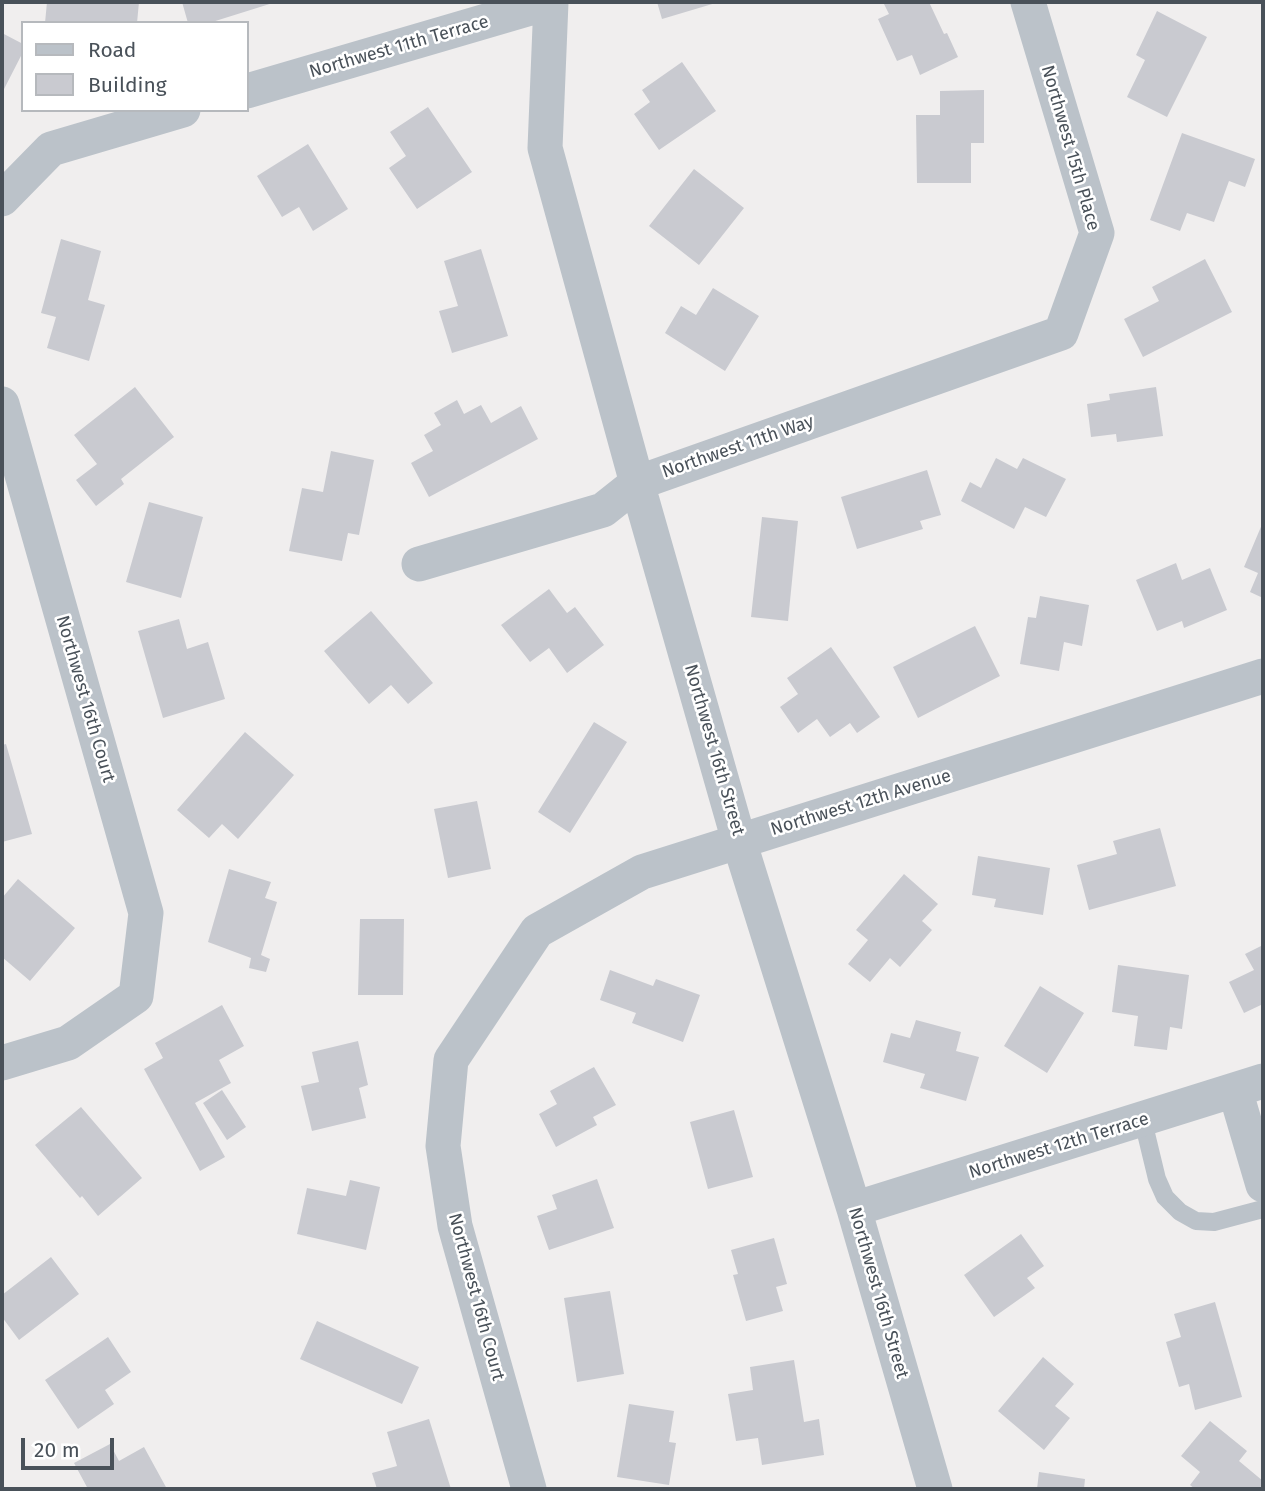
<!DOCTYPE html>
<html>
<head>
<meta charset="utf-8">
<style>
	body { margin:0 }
	#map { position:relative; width:1265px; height:1491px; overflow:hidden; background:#f0eeee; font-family:"Fira Sans",sans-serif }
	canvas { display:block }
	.frame { position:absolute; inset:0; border:4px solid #495159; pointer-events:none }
	.legend { position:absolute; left:21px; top:21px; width:228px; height:91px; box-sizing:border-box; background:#fff; border:2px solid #b6b9bd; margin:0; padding:9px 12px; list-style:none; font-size:21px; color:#495159 }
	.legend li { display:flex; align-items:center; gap:14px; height:35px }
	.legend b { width:35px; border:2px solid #b6b9bd }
	.scale { position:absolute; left:21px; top:1438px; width:93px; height:32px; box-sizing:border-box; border:4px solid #495159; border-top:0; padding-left:9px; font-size:21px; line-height:24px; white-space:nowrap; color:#495159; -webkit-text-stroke:5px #fff; paint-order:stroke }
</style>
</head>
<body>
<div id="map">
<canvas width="1265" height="1491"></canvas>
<div class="frame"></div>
<ul class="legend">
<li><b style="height:9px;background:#bbc2c9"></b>Road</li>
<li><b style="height:19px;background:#c9cad0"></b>Building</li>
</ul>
<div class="scale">20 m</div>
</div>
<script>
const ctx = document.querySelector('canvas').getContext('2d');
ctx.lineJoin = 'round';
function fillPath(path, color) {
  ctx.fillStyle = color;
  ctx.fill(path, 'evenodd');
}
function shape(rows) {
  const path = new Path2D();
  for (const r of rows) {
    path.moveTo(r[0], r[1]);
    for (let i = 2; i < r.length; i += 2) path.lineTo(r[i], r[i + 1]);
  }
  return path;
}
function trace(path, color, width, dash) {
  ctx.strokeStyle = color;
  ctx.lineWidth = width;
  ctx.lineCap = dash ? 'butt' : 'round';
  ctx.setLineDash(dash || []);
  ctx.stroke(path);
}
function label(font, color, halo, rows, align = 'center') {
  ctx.font = font + ' "Fira Sans",sans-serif';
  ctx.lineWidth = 5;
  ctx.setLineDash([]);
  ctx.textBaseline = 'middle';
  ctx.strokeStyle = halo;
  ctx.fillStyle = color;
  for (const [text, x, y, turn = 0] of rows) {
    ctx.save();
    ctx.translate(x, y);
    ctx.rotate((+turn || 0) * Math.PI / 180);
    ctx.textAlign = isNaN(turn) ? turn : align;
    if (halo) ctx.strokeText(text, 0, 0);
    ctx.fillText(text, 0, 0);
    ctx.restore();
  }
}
fillPath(shape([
	[47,2,139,2,137,23,45,23],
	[182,2,276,2,209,23,188,23],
	[657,2,719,2,662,19],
	[883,2,929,2,944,34,947,33,958,57,920,75,912,55,897,61,878,19,889,14],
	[1157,11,1207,37,1167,117,1127,97,1145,60,1136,55],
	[2,33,23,44,23,52,2,93],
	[682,62,716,111,659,150,634,114,650,102,642,90],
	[984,90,984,143,971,143,971,183,917,183,916,115,940,115,940,91],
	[428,107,472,172,417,209,389,168,406,156,390,132],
	[1182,133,1255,159,1245,187,1229,181,1214,222,1187,213,1180,231,1150,220],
	[308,144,348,209,313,231,299,207,282,217,257,176],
	[694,169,744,208,699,265,649,226],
	[61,239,101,251,88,300,105,305,89,361,47,348,56,317,41,313],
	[481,249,508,336,452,353,439,311,458,306,444,261],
	[1205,259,1232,312,1143,357,1124,319,1159,301,1152,287],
	[713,288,759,316,725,371,665,333,681,306,696,315],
	[135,387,174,437,121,479,124,484,96,506,76,480,97,464,74,435],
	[1156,387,1163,436,1117,442,1116,434,1091,437,1087,404,1110,400,1109,394],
	[457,400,464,414,481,405,491,423,521,406,538,439,429,497,411,463,433,451,424,435,441,425,434,413],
	[331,451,374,460,359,535,348,533,342,561,289,551,302,488,323,492],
	[996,458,1017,469,1023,458,1066,479,1046,517,1025,507,1014,529,961,501,970,482,981,488],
	[927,470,941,515,920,521,923,529,857,549,841,497],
	[149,502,203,517,181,598,126,582],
	[762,517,798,521,788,621,751,617],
	[1263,522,1263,598,1250,592,1258,573,1244,567],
	[1176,563,1182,580,1210,568,1227,610,1184,628,1182,621,1157,631,1136,580],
	[549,589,567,613,575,607,604,645,567,673,549,648,530,662,501,625],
	[1040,596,1089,605,1082,646,1064,642,1059,671,1020,664,1028,617,1036,618],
	[371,611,433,683,408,704,391,685,369,704,324,651],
	[179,619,187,649,208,642,225,699,163,718,138,631],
	[975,626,1000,676,918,718,893,667],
	[831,647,880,717,857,733,850,723,830,737,817,719,798,733,780,707,798,694,787,678],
	[594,722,627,742,570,833,538,812],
	[245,732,294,775,238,839,222,824,209,838,177,810],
	[6,744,32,834,2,842,2,745],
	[477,801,491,869,448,878,434,809],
	[1160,828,1176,886,1089,910,1077,865,1117,854,1113,841],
	[978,856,1050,868,1043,915,994,907,996,899,972,895],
	[229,869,271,882,265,898,277,902,261,955,270,959,266,972,249,968,251,958,208,942],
	[904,874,938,904,922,921,932,930,900,967,890,958,870,982,848,964,868,940,856,930],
	[18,879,75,928,30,981,2,957,2,898],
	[360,919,404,919,403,995,358,995],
	[1263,945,1263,1004,1244,1013,1229,982,1254,970,1245,954],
	[1118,965,1189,975,1182,1029,1170,1027,1167,1050,1134,1046,1138,1016,1112,1012],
	[610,970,653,986,656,979,700,995,683,1042,632,1023,636,1013,600,1000],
	[1040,986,1084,1013,1047,1073,1004,1046],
	[222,1005,244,1046,219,1060,231,1083,195,1103,225,1157,200,1171,144,1069,163,1058,155,1043],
	[916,1020,961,1032,956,1051,979,1057,966,1101,920,1088,925,1074,883,1062,891,1033,910,1038],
	[358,1041,368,1085,359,1088,366,1118,312,1131,301,1086,319,1082,312,1052],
	[594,1067,616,1105,593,1117,597,1125,556,1147,539,1114,557,1104,550,1091],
	[222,1090,246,1127,227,1140,203,1103],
	[81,1107,142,1178,98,1216,82,1196,80,1198,35,1145],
	[734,1110,753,1177,708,1189,690,1122],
	[597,1179,614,1228,549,1250,537,1216,557,1209,552,1195],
	[350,1180,380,1187,366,1250,297,1234,307,1188,346,1196],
	[1021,1234,1044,1266,1027,1278,1035,1288,994,1317,964,1275],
	[774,1238,787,1284,776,1287,783,1311,746,1321,733,1275,738,1274,731,1250],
	[51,1257,79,1294,19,1340,2,1317,2,1295],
	[610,1291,624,1374,577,1382,564,1298],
	[1215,1302,1242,1397,1195,1410,1189,1384,1179,1387,1166,1342,1181,1337,1174,1314],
	[317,1321,419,1367,402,1404,300,1359],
	[108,1337,131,1372,105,1390,114,1404,78,1429,45,1380],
	[1043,1357,1074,1384,1055,1406,1070,1418,1044,1450,998,1411],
	[794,1360,804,1422,819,1419,824,1455,762,1465,758,1438,736,1441,728,1394,753,1390,750,1367],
	[629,1404,674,1411,669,1442,676,1443,669,1485,617,1477],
	[429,1419,451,1489,377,1489,372,1473,397,1466,387,1432],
	[1210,1421,1247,1451,1239,1461,1263,1481,1263,1489,1195,1489,1190,1485,1200,1472,1181,1456],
	[110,1444,119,1461,144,1447,167,1489,88,1489,74,1463],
	[1039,1472,1085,1479,1084,1489,1037,1489]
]), '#c9cad0');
trace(shape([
	[1143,1121,1157,1179,1165,1197,1180,1212,1196,1221,1214,1222,1263,1209]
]), '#bbc2c9', 18);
trace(shape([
	[551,2,545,148,637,483,739,841,854,1209,935,1489],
	[247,91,551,2],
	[2,199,51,149,183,110],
	[2,404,146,913,136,996,68,1043,2,1063],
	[419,564,603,510,637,483,1061,333,1097,233,1028,2],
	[1235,1090,1263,1185],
	[854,1209,1263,1081],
	[529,1489,455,1226,443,1146,451,1060,537,931,642,872,1263,676]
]), '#bbc2c9', 35);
label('18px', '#495159', '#fff', [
	["Northwest 11th Terrace",399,47,-16],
	["Northwest 15th Place",1070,148,74],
	["Northwest 11th Way",738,447,-19],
	["Northwest 16th Court",85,699,74],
	["Northwest 16th Street",714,750,74],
	["Northwest 12th Avenue",861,803,-17],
	["Northwest 12th Terrace",1059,1146,-17],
	["Northwest 16th Street",878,1293,74],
	["Northwest 16th Court",476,1297,75]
]);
</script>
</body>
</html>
